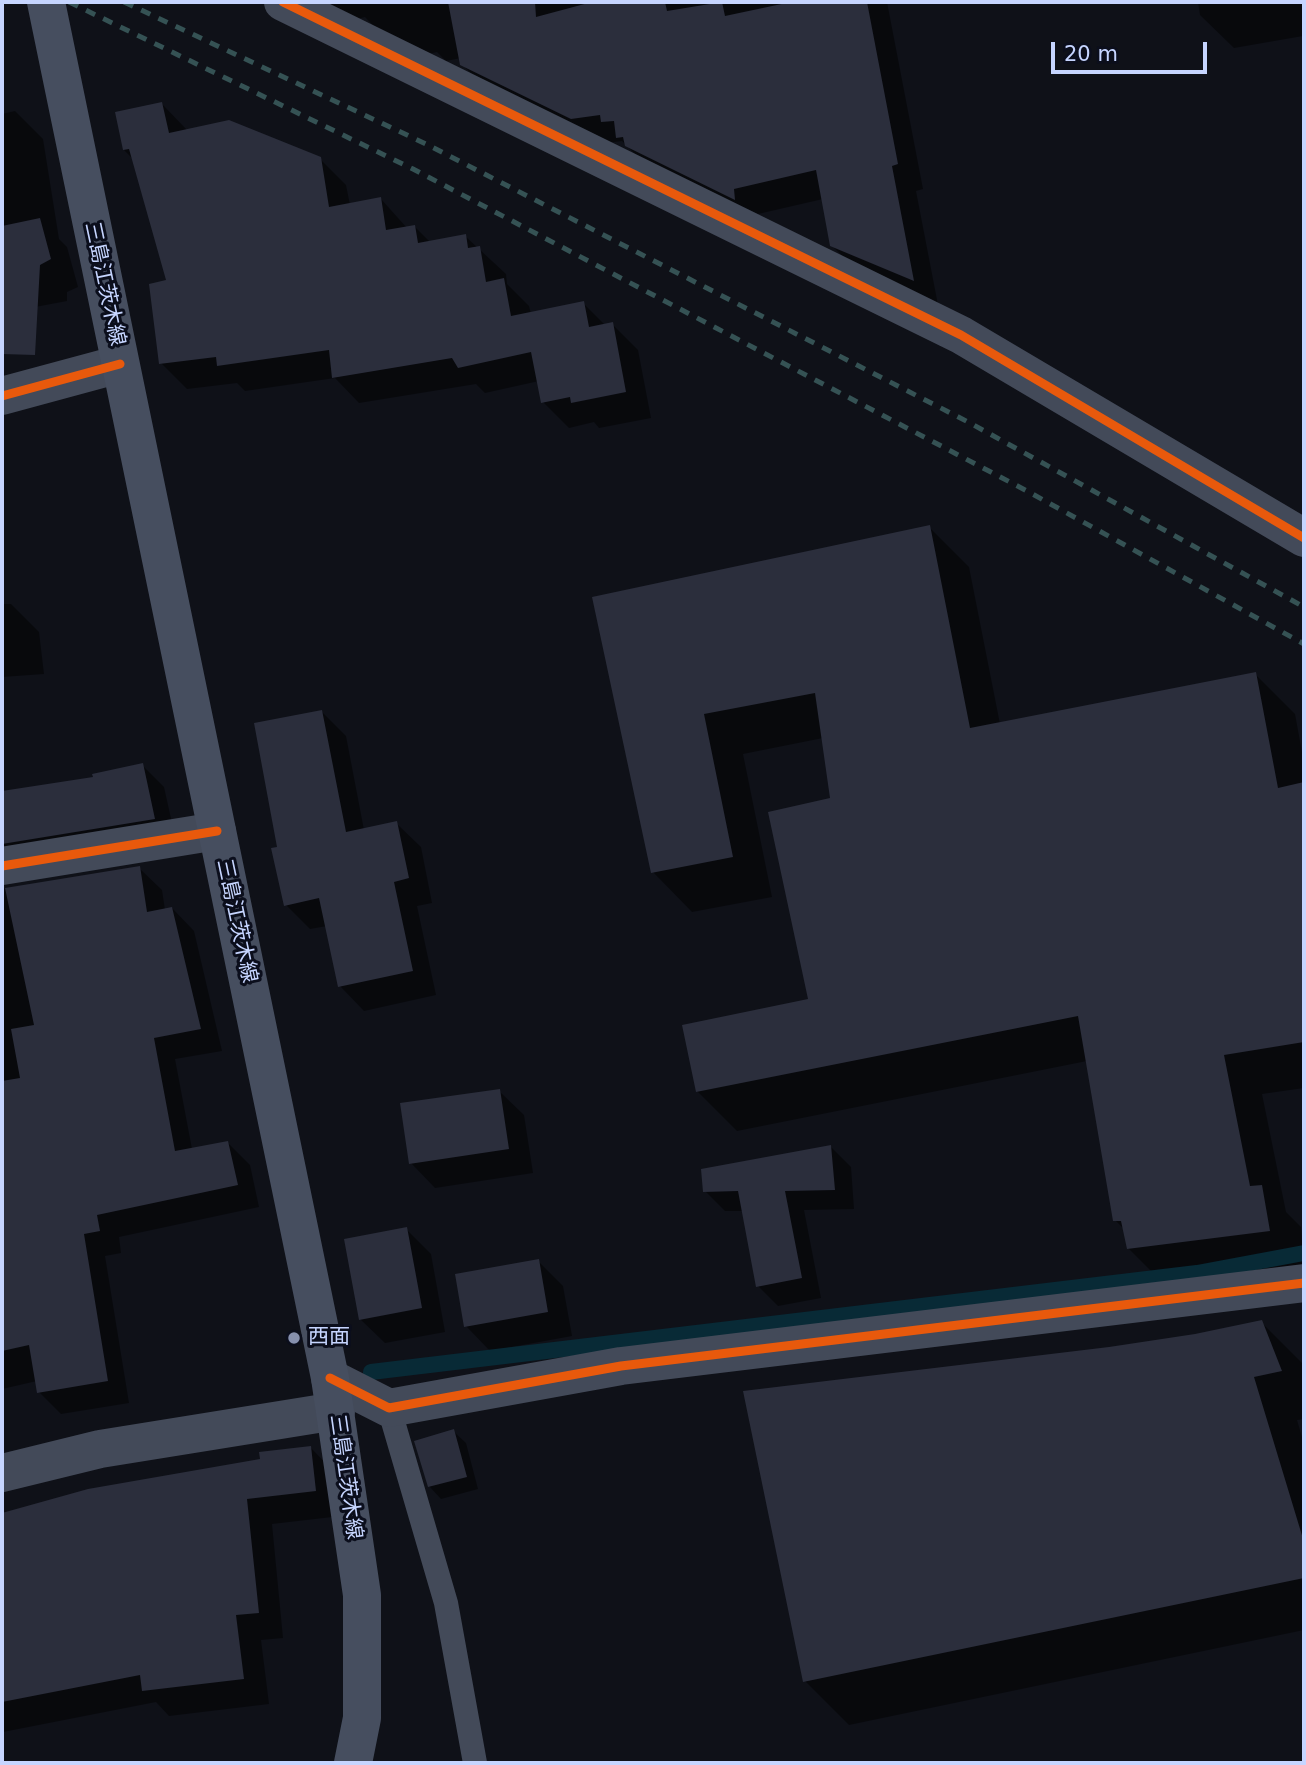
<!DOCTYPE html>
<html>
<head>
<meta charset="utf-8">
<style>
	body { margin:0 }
	#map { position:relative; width:1306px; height:1765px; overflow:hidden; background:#0f1118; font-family:"DejaVu Sans",sans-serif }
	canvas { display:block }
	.frame { position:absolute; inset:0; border:4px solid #c6d5ff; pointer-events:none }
	.scale { position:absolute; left:1051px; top:42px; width:156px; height:32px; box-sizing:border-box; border:4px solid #c6d5ff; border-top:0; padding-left:9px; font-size:21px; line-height:24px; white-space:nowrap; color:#c6d5ff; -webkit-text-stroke:5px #0b0e1c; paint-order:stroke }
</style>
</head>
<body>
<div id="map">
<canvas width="1306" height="1765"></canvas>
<div class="frame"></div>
<div class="scale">20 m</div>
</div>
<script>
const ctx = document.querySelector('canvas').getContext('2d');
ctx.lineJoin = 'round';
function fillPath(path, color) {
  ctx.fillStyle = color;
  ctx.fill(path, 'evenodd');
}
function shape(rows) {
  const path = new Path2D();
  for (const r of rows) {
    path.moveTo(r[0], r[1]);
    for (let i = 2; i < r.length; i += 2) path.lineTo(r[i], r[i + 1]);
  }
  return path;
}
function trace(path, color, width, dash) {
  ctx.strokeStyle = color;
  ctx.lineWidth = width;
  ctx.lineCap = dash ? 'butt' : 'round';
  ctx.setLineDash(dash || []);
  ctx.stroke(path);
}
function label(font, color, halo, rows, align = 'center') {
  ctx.font = font + ' "DejaVu Sans","Noto Sans JP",sans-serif';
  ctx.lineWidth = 6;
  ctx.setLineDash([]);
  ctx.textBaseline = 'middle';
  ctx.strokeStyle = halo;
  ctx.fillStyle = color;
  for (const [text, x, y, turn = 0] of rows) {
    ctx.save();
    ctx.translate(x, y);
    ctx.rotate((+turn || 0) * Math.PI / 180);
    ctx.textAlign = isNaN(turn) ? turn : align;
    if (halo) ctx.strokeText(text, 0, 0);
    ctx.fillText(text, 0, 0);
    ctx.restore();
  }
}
fillPath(shape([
	[279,2,887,2,923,189,916,191,938,305,858,271,832,246,823,199,758,214,643,162,622,141,598,144,487,90,462,64,461,58,446,61,437,52,419,56,388,41,365,17,349,21],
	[1198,2,1304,2,1304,43,1303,36,1234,48,1200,15],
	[162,104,187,130,320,159,346,185,350,205,381,199,407,228,414,226,430,242,465,236,506,274,507,284,529,306,531,314,583,303,606,326,612,324,638,350,651,418,599,428,594,422,569,428,543,402,539,381,485,393,476,384,359,403,335,378,245,391,237,383,187,389,161,363,168,282,133,159,124,150],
	[15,111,43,139,59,239,67,247,78,287,67,292,67,301,19,310,2,293,2,114],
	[929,527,969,567,1000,724,1255,674,1295,714,1304,763,1304,1088,1262,1094,1286,1212,1301,1227,1304,1271,1168,1288,1128,1248,1125,1230,1115,1220,1087,1061,737,1131,697,1091,810,1001,832,800,823,738,743,754,772,897,692,912,653,872,594,598],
	[2,604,11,604,39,632,44,674,2,677],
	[322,712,346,736,364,830,396,823,421,847,432,903,417,906,436,995,364,1011,340,986,327,926,310,929,286,905,279,848],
	[142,765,164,787,176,841,3,881,2,889,139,868,162,890,165,910,172,908,194,931,222,1051,175,1059,192,1149,228,1143,250,1165,259,1207,119,1237,121,1253,105,1256,129,1403,61,1414,39,1392,37,1381,2,1389,2,794,95,779],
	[499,1091,524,1115,533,1173,435,1188,411,1163],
	[831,1147,851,1167,854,1209,804,1210,821,1298,778,1306,758,1286,744,1211,725,1211,705,1191],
	[406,1229,431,1254,445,1332,385,1343,360,1319],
	[538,1261,563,1286,572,1336,490,1351,466,1326],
	[1261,1322,1304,1365,1304,1419,1297,1420,1304,1444,1304,1630,849,1725,805,1681,1165,1343],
	[453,1431,466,1443,478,1489,441,1499,429,1486],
	[311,1448,336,1474,341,1516,272,1524,283,1638,261,1640,269,1704,169,1716,156,1702,3,1732,2,1736,2,1515,88,1491,262,1460]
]), '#0007');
trace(shape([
	[371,1372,1197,1273,1304,1253]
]), '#082a36', 16);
fillPath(shape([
	[448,2,535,2,536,17,592,2,665,2,667,11,722,2,725,16,791,2,867,2,898,164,892,166,914,281,830,246,816,170,734,189,735,200,625,146,623,137,616,138,614,121,601,122,600,115,571,119,460,65],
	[162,102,169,133,229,120,321,157,329,207,381,197,386,230,415,225,418,243,466,234,468,248,480,246,486,282,504,278,511,316,584,301,589,327,613,322,626,392,571,403,570,397,541,403,531,352,458,368,452,358,332,378,329,350,217,366,216,357,159,364,149,284,166,280,129,149,123,150,115,112],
	[40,218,51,259,40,265,35,355,2,354,2,226],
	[930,525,970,728,1256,672,1278,788,1304,782,1304,1042,1224,1055,1250,1186,1262,1185,1270,1231,1127,1249,1121,1221,1113,1221,1078,1016,696,1092,682,1025,808,999,768,812,830,798,815,693,704,714,733,857,651,873,592,597],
	[322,710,346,832,397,821,409,878,394,882,413,971,338,987,319,898,284,906,271,848,277,847,254,723],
	[143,763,155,819,2,844,2,791,93,777,92,774],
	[140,866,147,912,172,907,201,1029,154,1038,175,1151,228,1141,238,1185,97,1215,100,1231,84,1234,108,1381,37,1393,29,1345,2,1351,2,1081,20,1078,11,1029,34,1025,5,888],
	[500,1089,509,1149,409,1164,400,1103],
	[831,1145,835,1190,785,1191,802,1278,756,1287,738,1191,703,1192,701,1169],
	[407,1227,422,1308,359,1320,344,1239],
	[539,1259,548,1312,464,1327,455,1274],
	[1262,1320,1282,1371,1254,1377,1304,1542,1304,1578,803,1682,743,1391,1109,1347,1195,1334],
	[454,1429,467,1477,428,1487,414,1441],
	[311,1446,316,1491,247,1499,259,1613,236,1615,244,1679,142,1691,140,1675,2,1702,2,1513,88,1489,260,1459,259,1452]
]), '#2b2e3c');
trace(shape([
	[389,1408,446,1603,475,1763]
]), '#434a59', 24);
trace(shape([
	[283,2,961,335,1304,538],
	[2,396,120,364],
	[2,866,217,831],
	[330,1378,389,1408,621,1366,1304,1283],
	[2,1473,100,1449,336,1411]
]), '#434a59', 38);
trace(shape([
	[46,2,330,1378,362,1595,362,1718,353,1763]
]), '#464e5f', 38);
trace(shape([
	[69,2,413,169,1027,491,1304,644],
	[124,2,426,144,970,423,1304,607]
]), '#355254', 5, [10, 9]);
trace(shape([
	[283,2,961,335,1304,538],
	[2,396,120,364],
	[2,866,217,831],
	[330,1378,389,1408,621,1366,1304,1283]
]), '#e8590c', 9);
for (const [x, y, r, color] of [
	[294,1338,7,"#8690ae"]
]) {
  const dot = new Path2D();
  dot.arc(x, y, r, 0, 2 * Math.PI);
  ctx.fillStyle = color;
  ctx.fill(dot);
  trace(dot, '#0b0e1c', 2.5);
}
label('21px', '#c6d5ff', '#0b0e1c', [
	["三島江茨木線",104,284,78],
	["三島江茨木線",236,921,78],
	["三島江茨木線",345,1477,82]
]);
label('21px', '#c6d5ff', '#0b0e1c', [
	["西面",308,1338]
], 'left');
</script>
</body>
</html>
